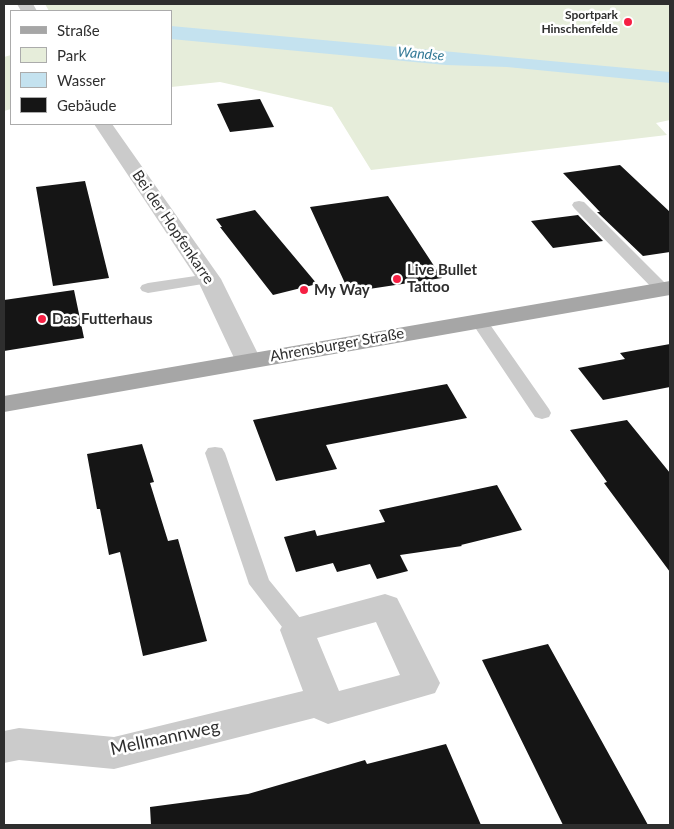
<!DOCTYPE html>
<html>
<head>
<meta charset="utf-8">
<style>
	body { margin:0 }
	#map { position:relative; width:674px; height:829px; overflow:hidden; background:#fff; font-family:Lato,sans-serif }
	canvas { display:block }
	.frame { position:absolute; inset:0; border:5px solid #2e2e2e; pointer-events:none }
	.legend { position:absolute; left:10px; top:10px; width:162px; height:115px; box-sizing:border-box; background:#fff; border:1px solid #ababab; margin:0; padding:6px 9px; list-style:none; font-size:15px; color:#2e2e2e }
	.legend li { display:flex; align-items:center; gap:10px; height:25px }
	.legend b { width:25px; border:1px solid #ababab }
</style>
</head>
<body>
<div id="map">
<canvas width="674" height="829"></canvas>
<div class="frame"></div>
<ul class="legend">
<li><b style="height:6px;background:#a6a6a6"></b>Straße</li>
<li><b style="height:14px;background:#e6edda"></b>Park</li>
<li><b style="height:14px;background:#c4e2ef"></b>Wasser</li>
<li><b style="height:14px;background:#151515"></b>Gebäude</li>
</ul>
</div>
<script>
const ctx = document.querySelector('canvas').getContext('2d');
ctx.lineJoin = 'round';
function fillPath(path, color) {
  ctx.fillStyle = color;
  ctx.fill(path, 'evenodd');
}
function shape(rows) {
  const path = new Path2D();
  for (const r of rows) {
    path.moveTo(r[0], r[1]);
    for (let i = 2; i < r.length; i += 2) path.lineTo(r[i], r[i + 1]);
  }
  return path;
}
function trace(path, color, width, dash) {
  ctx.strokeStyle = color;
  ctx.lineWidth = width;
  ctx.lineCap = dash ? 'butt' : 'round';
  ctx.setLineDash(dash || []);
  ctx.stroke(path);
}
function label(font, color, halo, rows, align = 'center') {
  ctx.font = font + ' Lato,sans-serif';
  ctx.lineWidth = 5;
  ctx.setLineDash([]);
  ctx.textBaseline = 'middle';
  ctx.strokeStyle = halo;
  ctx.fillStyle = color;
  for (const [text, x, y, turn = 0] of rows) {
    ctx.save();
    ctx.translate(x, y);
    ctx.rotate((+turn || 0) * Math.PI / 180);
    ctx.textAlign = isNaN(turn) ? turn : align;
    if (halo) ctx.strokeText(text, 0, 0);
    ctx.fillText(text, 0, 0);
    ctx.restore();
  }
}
fillPath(shape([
	[45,4,670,4,670,120,656,123,667,135,371,170,332,107,220,82,171,87,171,11,49,11],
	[11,55,11,109,4,111,4,57]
]), '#e6edda');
fillPath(shape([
	[171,26,670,72,670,83,507,67,446,65,171,39]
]), '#c4e2ef');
fillPath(shape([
	[260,99,274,127,230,132,217,104],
	[620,165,670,212,670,252,643,256,597,212,600,212,563,173],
	[85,181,109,278,53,286,36,187],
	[388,196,442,278,349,292,310,207],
	[255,210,317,284,273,295,220,227,222,227,216,219],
	[578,215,603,241,553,248,531,221],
	[74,290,84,338,4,351,4,300],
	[670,344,670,387,603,400,578,368,625,359,620,353],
	[447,384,467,418,326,445,337,469,276,481,253,420],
	[627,420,670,473,670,572,604,483,607,482,570,430],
	[142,444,154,482,150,483,168,541,178,539,207,641,143,656,120,552,109,555,100,509,97,509,87,454],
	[497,485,522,530,461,545,462,546,400,555,408,571,377,579,370,564,337,572,333,563,296,572,284,537,315,530,317,536,385,522,379,510],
	[548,644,579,700,648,825,563,825,482,660],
	[446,744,481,825,151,825,150,807,248,794,365,760,367,764]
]), '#151515');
fillPath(shape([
	[579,201,584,202,668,286,670,289,668,292,656,292,574,208,572,205,574,202,579,201],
	[209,274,215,276,217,279,215,282,148,293,142,291,140,288,142,285,148,283,209,274],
	[478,315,484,316,549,409,551,413,549,417,542,419,535,417,470,320,472,316,478,315],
	[215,447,222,448,225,453,269,580,305,624,309,630,305,636,297,639,289,636,249,584,205,453,208,448,215,447]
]), '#cbcbcb');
fillPath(shape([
	[17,4,33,4,37,11,21,11,17,4],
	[94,124,112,124,221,279,261,360,257,365,248,368,239,365,235,360,197,279,94,124],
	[385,594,397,598,440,683,435,693,328,724,314,718,114,769,19,760,4,763,4,731,19,728,114,737,303,691,280,630,285,621,385,594],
	[376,622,400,675,339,691,317,638,376,622]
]), '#cbcbcb');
fillPath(shape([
	[670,281,670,295,4,412,4,396,670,281]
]), '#a6a6a6');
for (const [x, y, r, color] of [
	[628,22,5,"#f61f43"],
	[397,279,5,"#f61f43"],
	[304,290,5,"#f61f43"],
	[42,319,5,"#f61f43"]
]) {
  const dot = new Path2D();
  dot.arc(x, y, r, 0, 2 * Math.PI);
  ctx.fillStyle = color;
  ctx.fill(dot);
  trace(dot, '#fff', 2);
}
label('bold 12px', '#2e2e2e', '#fff', [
	["Sportpark",618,15],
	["Hinschenfelde",618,29]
], 'right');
label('italic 14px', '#347a97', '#fff', [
	["Wandse",421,54,5]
]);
label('15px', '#2e2e2e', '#fff', [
	["Bei der Hopfenkarre",173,227,56],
	["Ahrensburger Straße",337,345,-10]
]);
label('bold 15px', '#2e2e2e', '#fff', [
	["Live Bullet",407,270],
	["Tattoo",407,287],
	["My Way",314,290],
	["Das Futterhaus",52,319]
], 'left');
label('18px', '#2e2e2e', '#fff', [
	["Mellmannweg",165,738,-12]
]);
</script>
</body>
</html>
